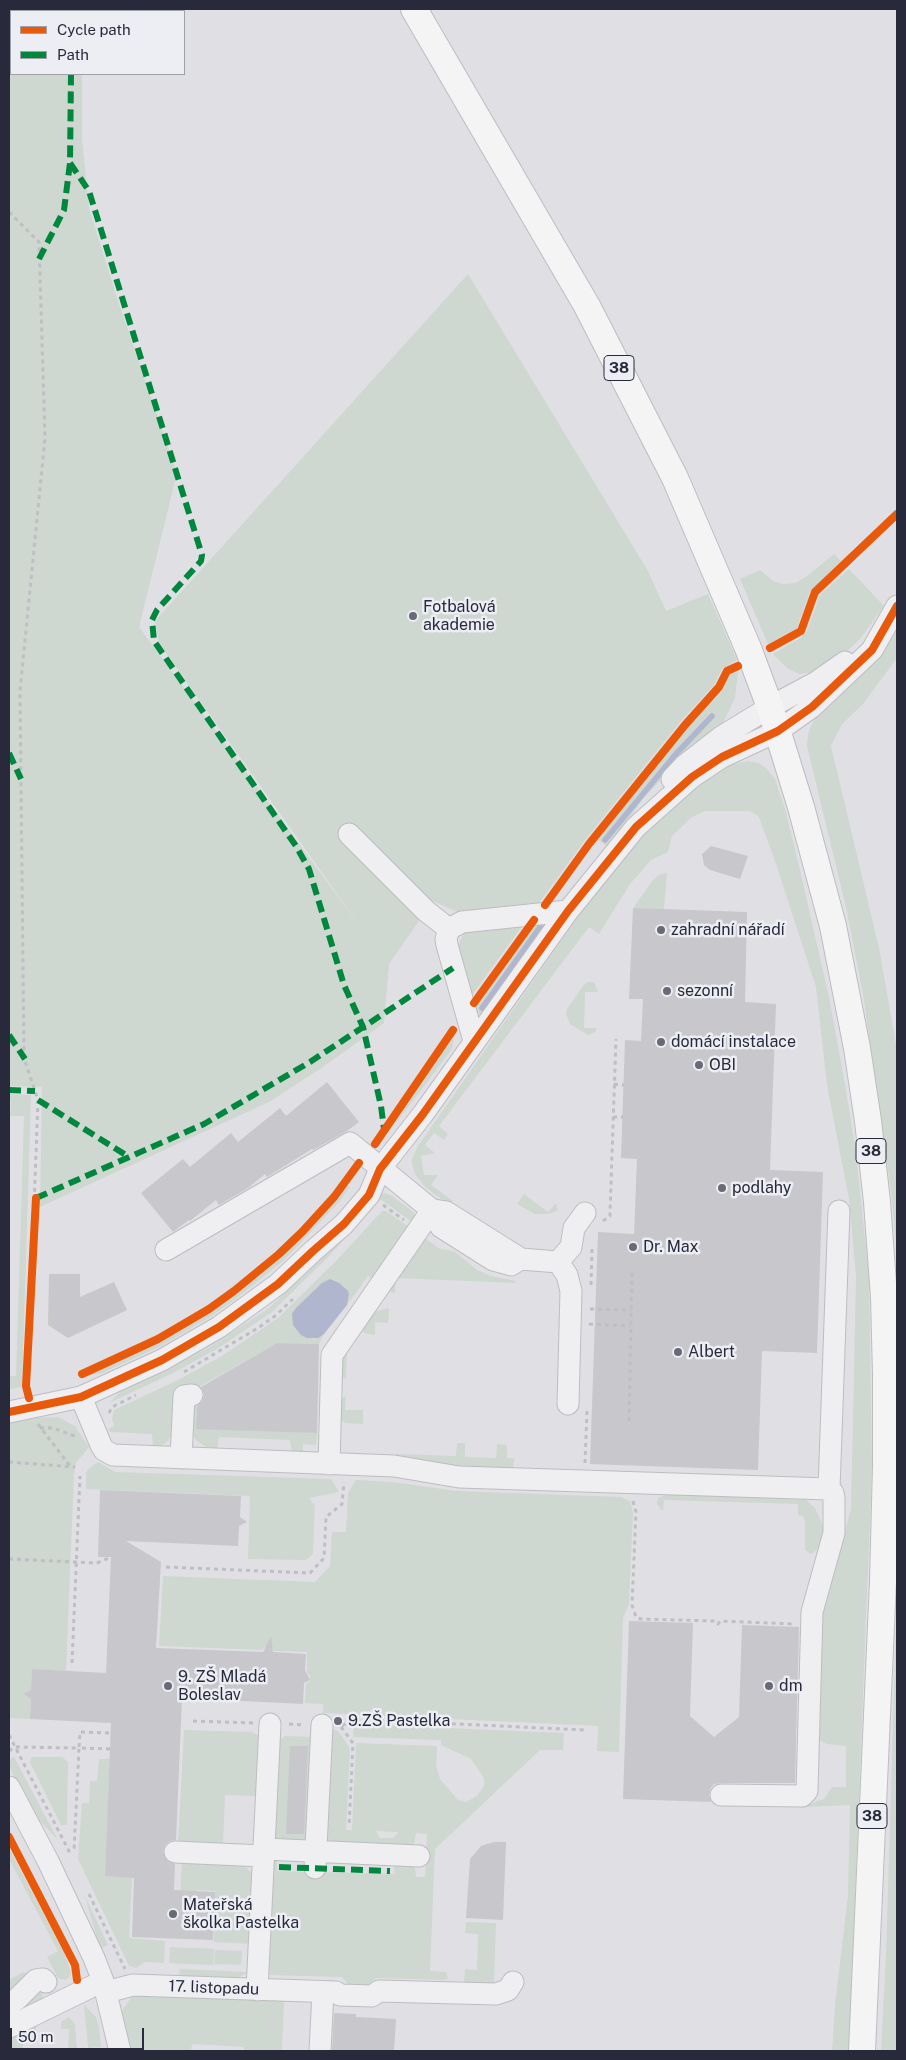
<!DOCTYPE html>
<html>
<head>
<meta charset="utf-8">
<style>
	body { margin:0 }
	#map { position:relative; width:906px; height:2060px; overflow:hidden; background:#e0e0e4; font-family:"Public Sans",sans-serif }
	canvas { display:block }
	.frame { position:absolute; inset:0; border:10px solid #282a3b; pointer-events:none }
	.legend { position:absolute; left:10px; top:10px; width:175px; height:65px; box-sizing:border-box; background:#edeef4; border:1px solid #9ea0aa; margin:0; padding:6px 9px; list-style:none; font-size:15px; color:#282a3b }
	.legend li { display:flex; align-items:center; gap:10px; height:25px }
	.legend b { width:25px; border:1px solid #9ea0aa }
	.scale { position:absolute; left:10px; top:2028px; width:134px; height:22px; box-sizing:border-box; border:2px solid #282a3b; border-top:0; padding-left:6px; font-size:15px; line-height:18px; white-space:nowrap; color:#282a3b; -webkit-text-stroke:4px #edeef4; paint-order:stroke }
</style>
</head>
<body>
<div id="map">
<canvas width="906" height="2060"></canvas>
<div class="frame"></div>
<ul class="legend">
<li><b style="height:6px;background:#e8590c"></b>Cycle path</li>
<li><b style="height:6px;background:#00873e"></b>Path</li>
</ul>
<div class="scale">50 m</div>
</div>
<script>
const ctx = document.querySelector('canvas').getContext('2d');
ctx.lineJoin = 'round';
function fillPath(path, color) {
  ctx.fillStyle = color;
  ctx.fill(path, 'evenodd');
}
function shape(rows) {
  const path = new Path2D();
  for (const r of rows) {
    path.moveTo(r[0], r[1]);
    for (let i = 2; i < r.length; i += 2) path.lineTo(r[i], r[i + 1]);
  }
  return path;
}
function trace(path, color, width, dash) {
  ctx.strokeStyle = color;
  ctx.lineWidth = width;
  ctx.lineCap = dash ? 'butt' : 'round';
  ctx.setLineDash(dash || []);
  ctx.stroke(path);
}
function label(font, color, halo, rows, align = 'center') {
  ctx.font = font + ' "Public Sans",sans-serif';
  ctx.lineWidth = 5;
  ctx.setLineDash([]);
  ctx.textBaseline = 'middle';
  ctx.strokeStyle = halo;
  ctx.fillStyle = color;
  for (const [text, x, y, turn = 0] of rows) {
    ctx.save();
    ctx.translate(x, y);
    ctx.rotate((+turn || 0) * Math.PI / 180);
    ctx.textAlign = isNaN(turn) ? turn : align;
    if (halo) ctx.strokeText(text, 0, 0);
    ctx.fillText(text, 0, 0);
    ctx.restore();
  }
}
fillPath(shape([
	[9,9,84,9,84,11,11,11,11,74,82,74,82,140,89,208,118,301,177,473,139,627,362,929,159,643,155,621,468,274,648,571,666,611,708,594,737,660,722,669,714,685,681,721,585,840,537,906,462,914,433,901,389,964,384,1023,323,1067,269,1102,40,1207,42,1087,9,1086],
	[834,554,841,561,810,592,797,628,768,644,740,579,760,570,773,581,783,584,795,583,806,577],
	[849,569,884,606,860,639,844,654,818,671,800,674,788,669,773,654,802,637,807,631,820,595],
	[897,628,897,658,863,704,842,724,831,746,879,948,897,1050,897,1254,891,1191,863,994,846,907,807,746,808,734,814,719,823,707,886,645],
	[738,671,735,698,723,723,680,760,658,783,642,800,625,825,606,846,598,839,688,728,723,690,730,675],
	[748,761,758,763,766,768,775,779,785,809,796,853,829,997,846,1090,856,1154,869,1276,872,1465,849,2051,832,2051,835,2005,848,1895,850,1805,806,1807,806,1805,824,1799,832,1787,846,1787,846,1746,827,1744,819,1740,818,1627,851,1509,856,1276,849,1199,827,1085,816,987,775,861,759,817,750,811,705,811,692,817,672,836,668,852,651,860,630,884,599,934,589,927,439,1126,448,1134,444,1140,434,1133,425,1145,435,1153,421,1156,424,1175,438,1175,431,1185,453,1201,450,1205,425,1187,415,1174,412,1164,412,1159,418,1146,577,918,611,872,652,825,693,788,727,766],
	[667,873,664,909,633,908,653,880,660,874],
	[554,917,481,1015,478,1014,475,1008,540,919],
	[525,922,472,995,459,949,459,943,464,933,469,929],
	[588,982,594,982,598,992,585,992,584,1028,597,1028,595,1032,588,1035,570,1024,566,1014,567,1009,583,986],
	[454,1036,452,1049,390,1131],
	[9,1094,31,1095,22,1387,9,1389,9,1376,16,1376,24,1116,10,1116,11,1101,9,1101],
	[347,1185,350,1187,339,1202,307,1236,284,1260,238,1297,213,1315,161,1346,102,1373,87,1376,160,1343,211,1313,236,1295,281,1257,327,1210],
	[384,1193,392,1196,412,1211,416,1217,415,1224,376,1196],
	[524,1194,548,1212,556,1203,558,1210,549,1214,535,1214,517,1204],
	[375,1205,331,1254,272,1312,217,1349,173,1373,109,1403,120,1392,171,1368,214,1344,269,1308],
	[382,1211,386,1211,412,1229,374,1280,368,1276,347,1305,349,1294,348,1291,312,1340,324,1334,319,1344,277,1343,197,1388,175,1433,164,1444,153,1447,152,1434,110,1432,108,1429,114,1426,112,1419,114,1410,178,1380,222,1356,278,1318,338,1259],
	[423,1237,440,1249,454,1251,477,1270,491,1276,516,1281,515,1283,396,1278,395,1293,391,1292,389,1289],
	[389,1308,388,1323,375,1322,375,1335,364,1333,362,1329,374,1312],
	[347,1352,346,1379,342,1377,340,1360],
	[346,1396,345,1410,363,1410,363,1424,345,1423,339,1418,341,1399],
	[192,1406,197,1406,196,1428,317,1433,316,1445,303,1444,303,1454,292,1453,290,1440,219,1437,217,1449,206,1447,196,1440,192,1433],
	[58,1417,75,1426,89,1447,76,1463,74,1475,66,1671,32,1669,31,1690,27,1692,27,1696,31,1699,30,1719,9,1718,9,1422,31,1418],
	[457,1443,465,1443,465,1457,496,1458,497,1444,507,1445,507,1458,514,1458,513,1469,458,1467,396,1457,396,1454,456,1456],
	[98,1462,115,1472,331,1479,339,1492,309,1498,315,1506,313,1554,306,1560,248,1559,250,1496,86,1489,86,1473,88,1469],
	[356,1480,392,1482,457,1491,621,1497,630,1501,633,1512,629,1604,623,1618,619,1752,597,1751,598,1726,323,1713,323,1704,305,1703,306,1684,310,1682,310,1676,307,1673,307,1652,274,1651,271,1646,266,1646,262,1650,159,1646,163,1576,315,1582,330,1566,332,1532,346,1532,348,1493],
	[668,1494,806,1500,815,1508,823,1526,824,1531,819,1548,811,1554,805,1550,805,1521,803,1516,798,1515,798,1504,664,1500,663,1510,661,1510,657,1504,658,1498],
	[897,1589,897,2051,881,2051,886,1955],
	[354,1724,564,1733,563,1750,540,1750,435,1849,430,1971,446,1972,448,1978,445,1980,376,1978,365,1988,350,1986,342,1977,268,1975,270,1866,277,1856,277,1871,394,1874,395,1861,411,1864,415,1868,416,1877,425,1877,427,1834,416,1833,414,1846,325,1841,330,1729,338,1731,348,1745,350,1750,346,1830,352,1830,356,1743,437,1746,436,1765,440,1779,458,1800,466,1802,477,1796,484,1786,484,1778,471,1759,441,1745,441,1740,353,1737],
	[376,1831,397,1832,398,1833,393,1838,380,1838],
	[184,1730,252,1732,259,1736,260,1796,225,1795,223,1844,178,1843],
	[285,1736,313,1737,311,1840,276,1842,274,1837,279,1740],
	[14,1757,58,1840,33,1814,9,1766,9,1760],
	[33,1757,62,1757,68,1762,67,1825,61,1825,30,1762,31,1758],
	[99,1759,110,1759,105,1876,132,1877,129,1938,165,1941,164,1963,145,1962,136,1968,129,1966,78,1859,82,1803,89,1803,90,1781,97,1781],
	[9,1848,65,1955,71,1973,68,1978,65,1980,58,1978,47,1957,58,1951,9,1859],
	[182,1861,243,1864,250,1871,253,1876,251,1944,214,1942,215,1891,197,1890,197,1896,180,1895],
	[85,1896,108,1945,100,1949],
	[466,1922,496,1923,494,1983,464,1982,465,1969,477,1970,478,1934,465,1933],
	[170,1947,214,1949,213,1965,169,1963],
	[215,1950,242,1951,241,1965,214,1964],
	[180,1969,248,1972,236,1979,232,1977,179,1976],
	[23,1972,28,1975,9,1994,9,1980],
	[38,1990,42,1991,43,1999,9,2015,9,2012],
	[135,1995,282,1999,284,2002,282,2051,244,2051,244,2047,192,2044,191,2051,131,2051,122,2018,122,2011,130,1999],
	[84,2005,96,2017,99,2027,101,2047,88,2048],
	[69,2017,75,2024,77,2051,68,2051,69,2029,61,2029,61,2022],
	[36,2025,36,2041,23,2040,23,2051,9,2051,10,2036]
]), '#ced7d0');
fillPath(shape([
	[330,1279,339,1283,348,1291,349,1294,347,1305,324,1334,318,1338,307,1338,301,1335,293,1325,292,1314,296,1308,322,1283]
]), '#b0b6cd');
trace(shape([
	[605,840,675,755,712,716],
	[482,1008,540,927]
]), '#b0b6cd', 5.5);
fillPath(shape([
	[711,846,748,856,740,879,710,870,704,865,702,854],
	[633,908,747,912,745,1002,776,1004,770,1170,823,1172,817,1353,762,1351,758,1470,590,1464,598,1232,634,1234,637,1159,621,1158,625,1040,641,1041,643,999,629,999],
	[327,1082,359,1122,347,1131,313,1150,312,1149,267,1177,265,1174,248,1188,219,1205,216,1200,190,1221,189,1220,173,1232,141,1193,183,1159,190,1167,231,1133,238,1142,280,1108,286,1116],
	[49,1274,80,1274,80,1297,114,1282,127,1310,68,1338,48,1325],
	[277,1343,319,1344,317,1433,196,1429,197,1406,203,1400,204,1394,201,1387],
	[100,1490,241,1496,240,1517,247,1522,239,1526,238,1546,126,1541,161,1562,156,1648,263,1652,271,1636,273,1652,306,1654,305,1670,310,1680,304,1683,303,1704,182,1698,176,1840,170,1841,165,1845,163,1852,168,1862,175,1864,174,1890,215,1892,213,1940,132,1937,134,1878,105,1876,111,1723,30,1719,31,1699,24,1694,31,1690,32,1669,106,1673,111,1557,98,1557],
	[629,1621,693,1623,690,1716,714,1737,739,1717,742,1625,799,1627,795,1783,721,1783,714,1784,710,1789,709,1795,711,1802,623,1799],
	[290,1746,308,1746,304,1834,286,1834],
	[494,1842,506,1842,503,1920,466,1918,470,1859,481,1846],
	[334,2013,356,2014,356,2017,396,2019,394,2051,332,2051]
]), '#c7c7cc');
const minor = shape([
	[672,779,685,765,721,737,770,707,815,683,845,662],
	[349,834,426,911,449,929,462,922,568,911],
	[449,929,446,939,447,945,474,1041],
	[432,1210,446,1212,521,1259,558,1262,567,1275,571,1291,568,1404],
	[166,1250,350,1143,432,1210,441,1227,493,1260,511,1265,521,1259],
	[558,1262,571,1247,574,1228,585,1213],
	[81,1397,101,1445,104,1450,113,1455,394,1466,459,1477,829,1489],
	[9,1412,81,1397,162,1360,219,1327,278,1284,313,1251,344,1224,369,1195,380,1169,423,1114,568,911,636,827,692,777,722,757,778,731,812,707,872,650,897,606],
	[181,1458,184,1396,192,1395],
	[329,1464,332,1355,432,1210],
	[9,1787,48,1861,94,1958,103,1981,120,2051],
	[721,1795,802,1796,807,1791,812,1612,834,1533,834,1498,833,1493,829,1489,839,1211],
	[264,1849,419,1856],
	[175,1852,263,1856],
	[315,1868,322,1725],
	[257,1990,270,1724],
	[106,1992,133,1985,336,1992,340,1995,372,1996,379,1991,496,1994,508,1990,513,1982],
	[9,2004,17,1999,36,1980,43,1979,46,1982],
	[9,2027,103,1981],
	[320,2051,323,1992]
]);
const major = shape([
	[414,9,587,306,675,478,748,648,770,707,801,807,833,926,857,1048,868,1121,877,1202,884,1297,886,1375,886,1465,883,1581,862,2051]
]);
trace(minor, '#bdbdc1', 23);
trace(major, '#bcbdc1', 28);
trace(shape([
	[9,212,39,242,45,438,20,691,24,1058,38,1100,27,1390],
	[614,1084,624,1085],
	[613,1117,623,1117],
	[347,1179,353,1183],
	[383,1205,404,1220],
	[603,1221,610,1216,610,1213,616,1039],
	[591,1285,592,1249],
	[590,1309,631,1310],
	[589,1324,630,1326],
	[184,1372,258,1328,275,1316,293,1299],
	[109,1413,112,1407,136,1395],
	[629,1421,632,1271],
	[38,1424,70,1466],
	[40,1428,53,1428,77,1437],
	[9,1462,75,1467],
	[585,1463,587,1411],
	[633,1501,636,1512,632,1605,636,1617,641,1619,715,1621,718,1624,720,1621,794,1624],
	[9,1559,97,1563,111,1557],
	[166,1567,310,1573,324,1558,326,1517,342,1504,344,1482],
	[72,1663,80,1476],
	[193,1721,253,1723],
	[289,1724,303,1725],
	[342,1726,353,1719,584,1730],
	[341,1727,353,1743,349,1827],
	[9,1735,70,1853],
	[110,1749,79,1748,80,1732,111,1733],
	[9,1751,15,1747,79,1748,74,1851],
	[89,1894,125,1969]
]), '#bebfc4', 3, [4, 4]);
trace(minor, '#efeff1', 21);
trace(major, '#f4f4f5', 26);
trace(shape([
	[61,9,63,11],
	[70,163,89,191,202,555,201,561,157,610,152,620,154,641,296,846,309,869,344,985,363,1027,381,1106,384,1129],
	[39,259,64,210,70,163,71,74],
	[9,753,21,779],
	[9,1035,25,1059],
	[9,1090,35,1091],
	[38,1100,129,1157],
	[36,1198,204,1124,310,1062,453,968],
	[279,1867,390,1871]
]), '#00873e', 6, [12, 6]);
trace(shape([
	[770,648,801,631,815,592,897,514],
	[545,905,589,844,685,725,719,687,727,671,738,666],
	[474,1003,534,920],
	[375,1144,453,1030],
	[82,1374,158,1339,209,1309,234,1291,279,1254,302,1232,334,1197,359,1163],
	[29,1398,26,1386,36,1198],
	[9,1412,81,1397,162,1360,219,1327,278,1284,313,1251,344,1224,369,1195,380,1169,423,1114,568,911,636,827,692,777,722,757,778,731,812,707,872,650,897,606],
	[9,1837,75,1965,77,1980]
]), '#e8590c', 8);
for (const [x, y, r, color] of [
	[413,616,5,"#686a76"],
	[661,930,5,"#686a76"],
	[667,991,5,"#686a76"],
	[661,1042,5,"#686a76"],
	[699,1065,5,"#686a76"],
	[722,1188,5,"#686a76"],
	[633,1247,5,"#686a76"],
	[678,1352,5,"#686a76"],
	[168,1686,5,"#686a76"],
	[769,1686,5,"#686a76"],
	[338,1721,5,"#686a76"],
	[173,1914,5,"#686a76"]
]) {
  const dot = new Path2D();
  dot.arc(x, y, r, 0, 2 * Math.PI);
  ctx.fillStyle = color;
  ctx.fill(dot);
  trace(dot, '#edeef4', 2);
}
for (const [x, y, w] of [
	[619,368,30],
	[871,1151,30],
	[872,1816,30]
]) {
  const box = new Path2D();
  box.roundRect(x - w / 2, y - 12.5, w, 25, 4);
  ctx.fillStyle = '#edeef4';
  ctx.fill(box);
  trace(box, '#282a3b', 1);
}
label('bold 15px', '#282a3b', null, [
	["38",619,368],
	["38",871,1151],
	["38",872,1816]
]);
label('16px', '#282a3b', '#edeef4', [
	["Fotbalová",423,607],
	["akademie",423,625],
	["zahradní nářadí",671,930],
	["sezonní",677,991],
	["domácí instalace",671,1042],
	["OBI",709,1065],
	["podlahy",732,1188],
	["Dr. Max",643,1247],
	["Albert",688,1352],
	["9. ZŠ Mladá",178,1677],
	["Boleslav",178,1695],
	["dm",779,1686],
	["9.ZŠ Pastelka",348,1721],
	["Mateřská",183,1905],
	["školka Pastelka",183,1923]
], 'left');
label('16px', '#282a3b', '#edeef4', [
	["17. listopadu",214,1988,2]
]);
</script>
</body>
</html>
